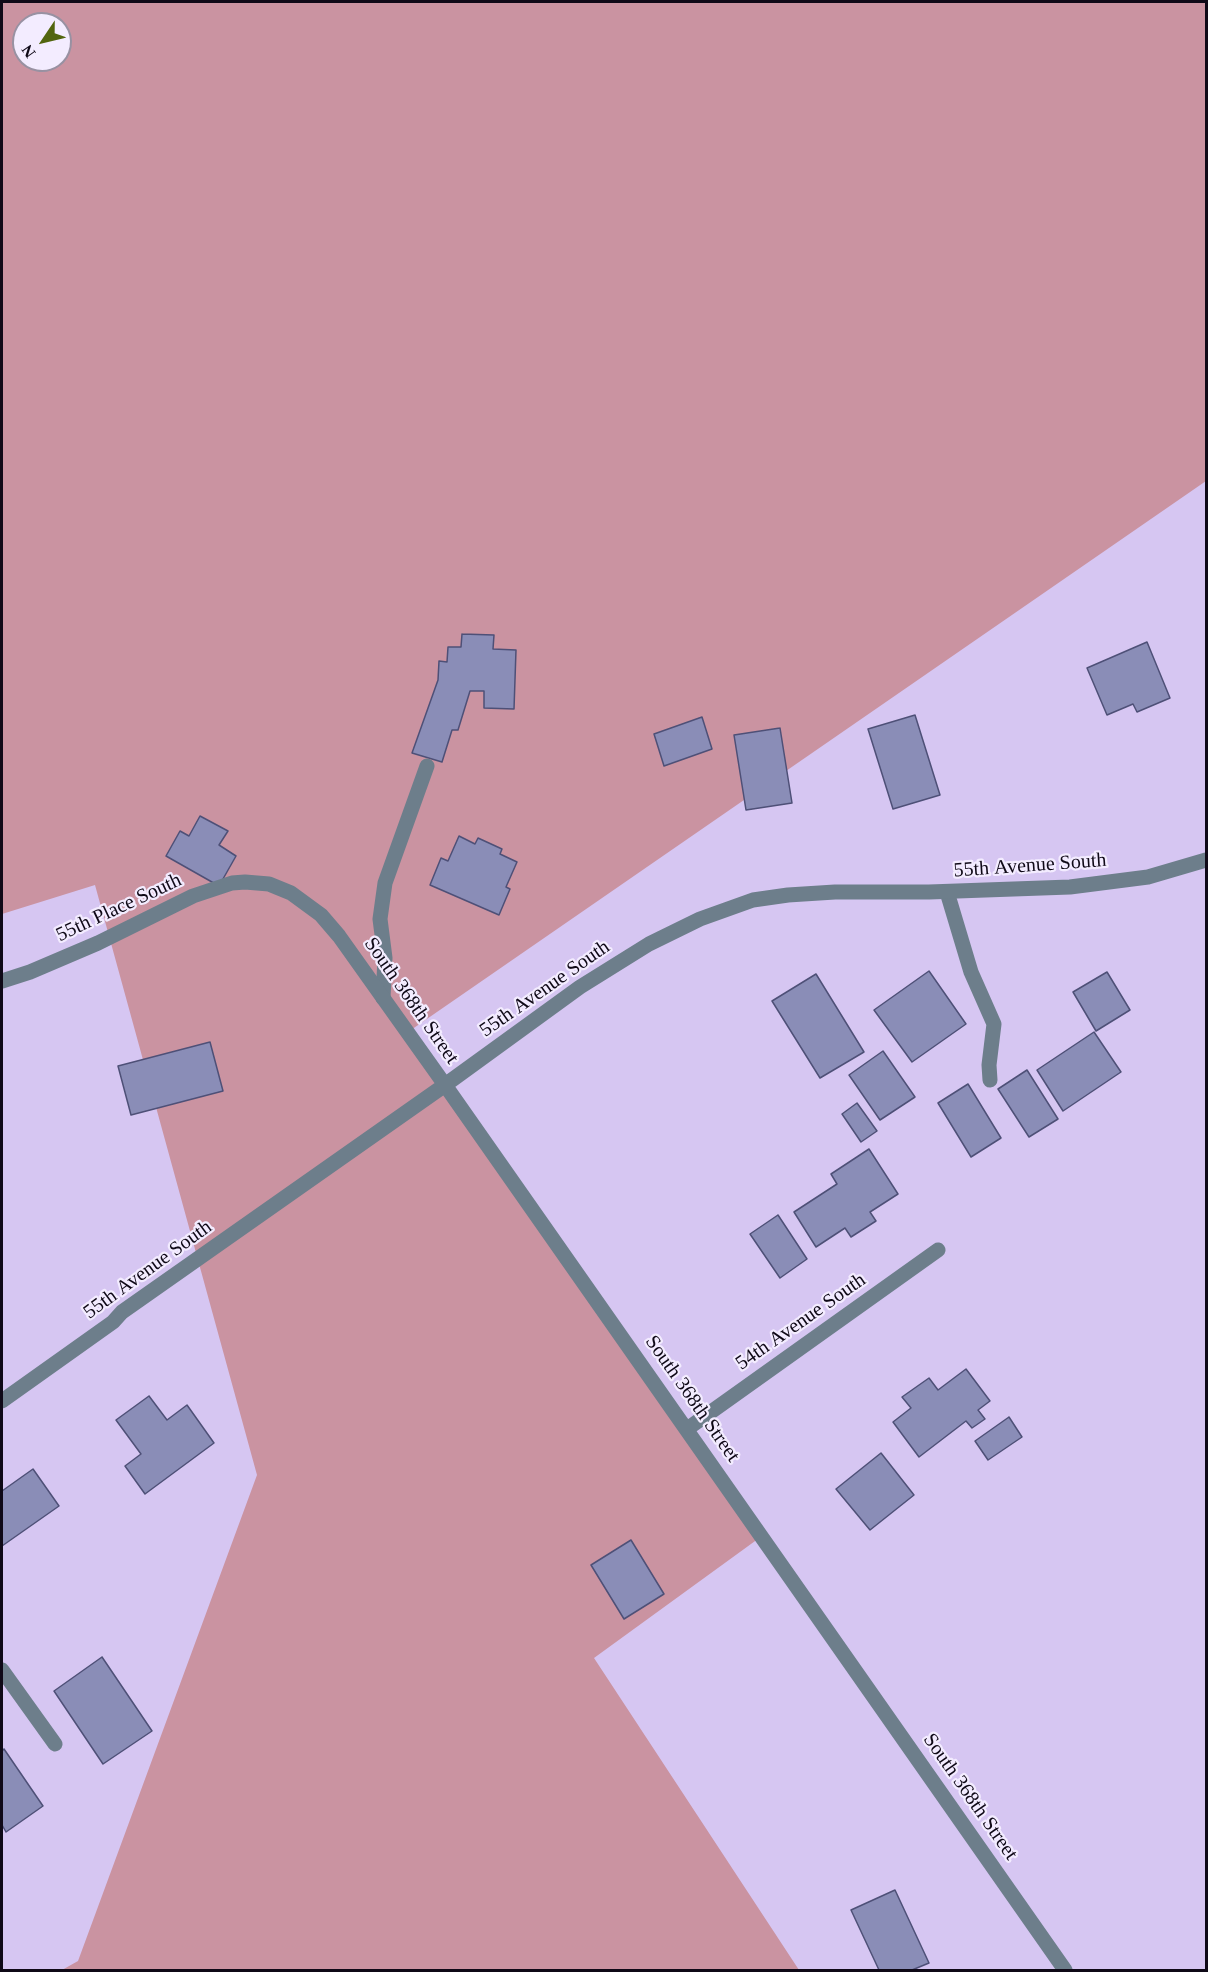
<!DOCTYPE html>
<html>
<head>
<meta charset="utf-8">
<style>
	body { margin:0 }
	#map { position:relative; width:1208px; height:1972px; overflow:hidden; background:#d6c6f2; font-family:"Times New Roman",serif }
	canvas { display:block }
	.frame { position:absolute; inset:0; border:3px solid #0f0917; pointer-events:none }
	.north { position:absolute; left:12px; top:12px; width:60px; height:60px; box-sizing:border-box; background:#f3ecff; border:2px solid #9891a2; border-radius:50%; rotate:235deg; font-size:16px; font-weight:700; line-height:24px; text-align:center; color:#0f0917 }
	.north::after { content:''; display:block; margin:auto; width:21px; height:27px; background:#52650f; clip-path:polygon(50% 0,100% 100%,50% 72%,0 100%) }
</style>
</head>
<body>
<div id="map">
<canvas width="1208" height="1972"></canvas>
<div class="frame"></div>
<div class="north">N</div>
</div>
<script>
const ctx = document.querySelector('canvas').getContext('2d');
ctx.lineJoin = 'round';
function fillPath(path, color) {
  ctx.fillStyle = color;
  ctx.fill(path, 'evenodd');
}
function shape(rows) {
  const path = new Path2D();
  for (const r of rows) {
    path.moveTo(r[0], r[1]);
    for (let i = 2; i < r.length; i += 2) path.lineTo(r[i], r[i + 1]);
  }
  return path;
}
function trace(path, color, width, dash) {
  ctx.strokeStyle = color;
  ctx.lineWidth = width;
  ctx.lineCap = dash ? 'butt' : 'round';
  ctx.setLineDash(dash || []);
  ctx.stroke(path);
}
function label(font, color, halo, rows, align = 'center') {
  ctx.font = font + ' "Times New Roman",serif';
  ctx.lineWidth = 4.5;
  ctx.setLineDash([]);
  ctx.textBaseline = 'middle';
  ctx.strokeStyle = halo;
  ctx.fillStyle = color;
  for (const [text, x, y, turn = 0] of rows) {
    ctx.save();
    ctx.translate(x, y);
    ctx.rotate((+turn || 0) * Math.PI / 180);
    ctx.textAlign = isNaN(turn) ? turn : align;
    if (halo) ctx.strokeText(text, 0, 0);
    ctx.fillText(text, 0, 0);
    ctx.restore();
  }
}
fillPath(shape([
	[2,2,1206,2,1206,481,408,1032,762,1536,594,1658,799,1970,62,1970,78,1961,257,1475,95,885,2,914],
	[24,24,60,24,60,60,24,60]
]), '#ca93a1');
const building = shape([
	[462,634,494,635,493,649,516,650,514,709,484,708,484,691,470,691,458,730,452,730,442,762,412,753,438,680,439,661,447,662,448,647,461,647,462,634],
	[1147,642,1170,698,1137,712,1133,704,1107,715,1087,668,1147,642],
	[915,715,940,795,893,809,868,729,915,715],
	[702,717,712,749,664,766,654,734,702,717],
	[780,728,792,803,746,810,734,735,780,728],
	[200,816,228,831,219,845,236,856,219,886,166,856,180,831,189,836,200,816],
	[459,836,475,844,478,838,502,849,500,854,517,862,506,887,510,889,499,915,430,885,441,858,448,861,459,836],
	[929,971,966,1024,912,1062,874,1010,929,971],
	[1107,972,1130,1010,1096,1031,1073,992,1107,972],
	[816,974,864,1052,820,1078,772,1001,816,974],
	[1094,1032,1121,1072,1063,1111,1037,1070,1094,1032],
	[210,1042,223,1091,131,1115,118,1066,210,1042],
	[883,1051,915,1097,880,1120,849,1075,883,1051],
	[1027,1070,1058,1119,1029,1137,998,1089,1027,1070],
	[968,1084,1001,1138,971,1157,938,1103,968,1084],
	[857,1103,877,1131,861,1142,842,1114,857,1103],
	[869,1149,898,1194,870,1212,876,1221,851,1237,845,1228,816,1247,794,1212,837,1184,831,1174,869,1149],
	[778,1215,807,1259,780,1278,750,1234,778,1215],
	[966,1369,990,1401,978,1410,985,1419,972,1428,966,1421,919,1457,893,1422,911,1408,902,1397,929,1378,938,1390,966,1369],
	[149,1396,167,1420,187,1405,214,1443,145,1494,125,1466,141,1454,116,1420,149,1396],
	[1009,1417,1022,1437,988,1460,975,1441,1009,1417],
	[881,1453,914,1495,870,1530,836,1489,881,1453],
	[33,1469,59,1506,2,1546,2,1491,33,1469],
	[631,1540,664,1594,624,1619,591,1565,631,1540],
	[102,1657,152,1731,103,1764,54,1691,102,1657],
	[4,1749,43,1806,6,1832,2,1825,2,1751,4,1749],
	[895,1890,929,1963,912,1970,879,1970,851,1910,895,1890]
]);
fillPath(building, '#8a8db7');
trace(building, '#4e5077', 1.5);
trace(shape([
	[947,892,971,972,994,1024,989,1065,990,1080],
	[383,998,385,958,380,919,385,883,427,766],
	[2,1670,55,1744]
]), '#6d7e8b', 15);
trace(shape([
	[2,981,30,972,98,943,193,896,232,883,245,882,269,884,291,893,321,915,339,936,445,1085,1065,1970],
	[2,1401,113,1322,122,1312,445,1085,580,987,649,944,700,919,753,900,788,895,835,892,929,892,1070,887,1148,877,1206,860],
	[687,1429,938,1250]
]), '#6d7e8b', 15);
label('20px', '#0f0917', '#f3ecff', [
	["55th Avenue South",1030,866,-4],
	["55th Place South",119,908,-25],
	["55th Avenue South",545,989,-35],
	["South 368th Street",411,1001,55],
	["55th Avenue South",148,1270,-36],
	["54th Avenue South",801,1322,-35],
	["South 368th Street",692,1399,55],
	["South 368th Street",970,1797,55]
]);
</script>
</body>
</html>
